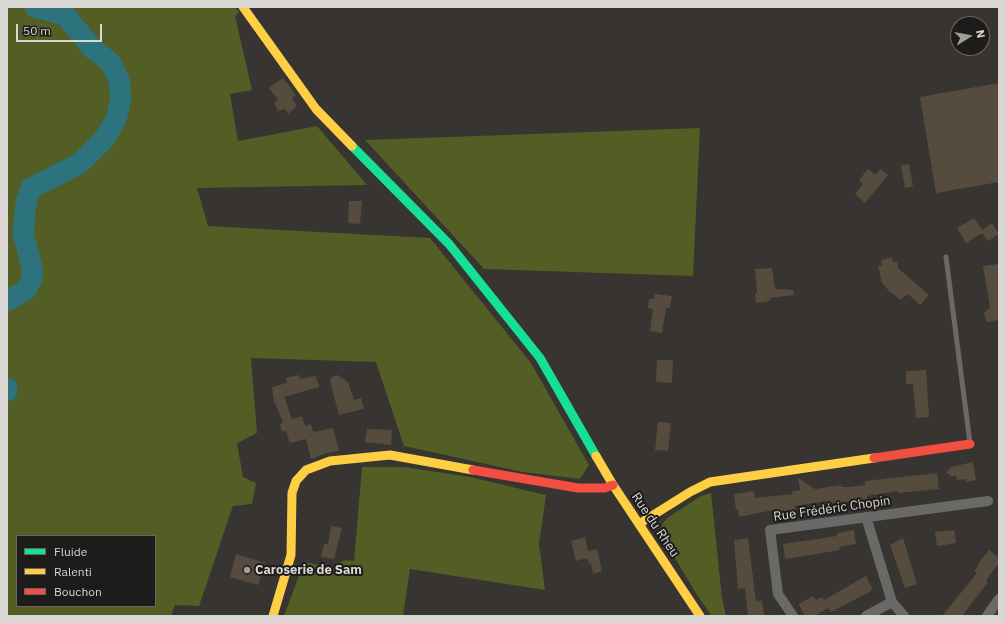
<!DOCTYPE html>
<html>
<head>
<meta charset="utf-8">
<style>
	body { margin:0 }
	#map { position:relative; width:1006px; height:623px; overflow:hidden; background:#373431; font-family:"IBM Plex Sans",sans-serif }
	canvas { display:block }
	.frame { position:absolute; inset:0; border:8px solid #d9d6d3; pointer-events:none }
	.legend { position:absolute; left:16px; top:535px; width:140px; height:72px; box-sizing:border-box; background:#1e1c1a; border:1px solid #696664; margin:0; padding:5px 7px; list-style:none; font-size:12px; color:#d9d6d3 }
	.legend li { display:flex; align-items:center; gap:8px; height:20px }
	.legend b { width:20px; border:1px solid #696664 }
	.north { position:absolute; left:950px; top:16px; width:40px; height:40px; box-sizing:border-box; background:#1e1c1a; border:1px solid #696664; border-radius:50%; rotate:79deg; font-size:11px; font-weight:700; line-height:16px; text-align:center; color:#d9d6d3 }
	.north::after { content:''; display:block; margin:auto; width:14px; height:18px; background:#a09d9a; clip-path:polygon(50% 0,100% 100%,50% 72%,0 100%) }
	.scale { position:absolute; left:16px; top:24px; width:86px; height:18px; box-sizing:border-box; border:2px solid #d9d6d3; border-top:0; padding-left:5px; font-size:12px; line-height:14px; white-space:nowrap; color:#d9d6d3; -webkit-text-stroke:3px #1e1c1a; paint-order:stroke }
</style>
</head>
<body>
<div id="map">
<canvas width="1006" height="623"></canvas>
<div class="frame"></div>
<ul class="legend">
<li><b style="height:5px;background:#16e098"></b>Fluide</li>
<li><b style="height:5px;background:#ffcf43"></b>Ralenti</li>
<li><b style="height:5px;background:#f24e42"></b>Bouchon</li>
</ul>
<div class="north">N</div>
<div class="scale">50 m</div>
</div>
<script>
const ctx = document.querySelector('canvas').getContext('2d');
ctx.lineJoin = 'round';
function fillPath(path, color) {
  ctx.fillStyle = color;
  ctx.fill(path, 'evenodd');
}
function shape(rows) {
  const path = new Path2D();
  for (const r of rows) {
    path.moveTo(r[0], r[1]);
    for (let i = 2; i < r.length; i += 2) path.lineTo(r[i], r[i + 1]);
  }
  return path;
}
function trace(path, color, width, dash) {
  ctx.strokeStyle = color;
  ctx.lineWidth = width;
  ctx.lineCap = dash ? 'butt' : 'round';
  ctx.setLineDash(dash || []);
  ctx.stroke(path);
}
function label(font, color, halo, rows, align = 'center') {
  ctx.font = font + ' "IBM Plex Sans",sans-serif';
  ctx.lineWidth = 4;
  ctx.setLineDash([]);
  ctx.textBaseline = 'middle';
  ctx.strokeStyle = halo;
  ctx.fillStyle = color;
  for (const [text, x, y, turn = 0] of rows) {
    ctx.save();
    ctx.translate(x, y);
    ctx.rotate((+turn || 0) * Math.PI / 180);
    ctx.textAlign = isNaN(turn) ? turn : align;
    if (halo) ctx.strokeText(text, 0, 0);
    ctx.fillText(text, 0, 0);
    ctx.restore();
  }
}
fillPath(shape([
	[7,7,235,7,239,12,235,16,252,90,230,94,238,141,317,126,367,185,197,188,208,226,430,238,531,363,589,465,580,479,523,472,404,446,376,362,251,358,257,433,237,443,243,477,256,483,252,504,233,506,199,606,175,605,171,616,7,616],
	[17,536,155,536,155,606,17,606],
	[700,128,693,276,484,269,365,140],
	[362,467,404,467,470,477,546,495,539,544,545,590,410,569,403,616,284,616,304,562,334,568,344,560,354,561],
	[711,493,722,598,726,616,712,616,697,595,675,558,660,540,662,525,667,518,701,496]
]), '#525e23');
trace(shape([
	[7,301,26,290,32,279,32,267,23,233,26,202,31,188,79,164,105,138,116,119,121,99,119,79,110,62,93,49,65,15,35,7],
	[7,388,7,391]
]), '#2c737d', 21);
fillPath(shape([
	[283,78,296,95,292,98,297,106,288,114,285,109,278,111,274,103,278,100,269,88],
	[999,83,999,182,936,193,920,97],
	[909,164,913,186,905,188,901,165],
	[868,169,875,175,881,169,888,175,865,203,855,194,863,184,859,180],
	[349,201,362,201,360,224,348,223],
	[974,218,982,230,992,223,999,234,988,241,982,233,966,243,957,228],
	[892,257,893,262,897,262,899,269,929,295,920,305,908,294,906,296,905,295,901,300,889,291,882,283,878,266,882,265,881,260],
	[999,264,999,320,986,322,984,313,990,307,983,266],
	[772,268,775,289,793,290,794,295,770,298,770,301,756,303,755,293,757,293,755,269],
	[655,294,672,296,670,308,666,308,662,333,650,331,653,309,648,308,649,299,654,299],
	[657,360,673,360,672,383,656,382],
	[926,370,929,417,916,418,913,384,906,384,906,371],
	[299,375,300,379,316,376,319,387,284,397,292,419,302,416,305,426,311,424,313,432,333,428,339,451,327,453,311,459,306,439,290,443,286,431,282,432,280,424,283,422,274,401,272,387,287,383,286,378],
	[337,375,348,382,354,400,361,398,364,409,339,415,330,381,332,377],
	[658,422,671,423,668,451,655,450],
	[367,429,392,430,391,445,365,442],
	[973,462,976,480,966,482,965,479,957,480,956,476,951,476,946,472,951,467],
	[937,473,939,489,898,493,897,491,867,496,867,499,826,504,826,501,795,506,795,510,778,512,778,509,739,517,738,509,736,510,734,494,754,491,755,498,793,494,792,491,800,490,798,478,815,489,841,485,841,487,849,487,865,485,865,481],
	[331,526,342,528,334,559,321,557,324,544,328,544],
	[854,530,856,544,839,547,840,550,785,559,783,544,837,536,837,533],
	[954,530,956,543,937,546,935,532],
	[585,537,588,551,597,549,602,571,593,574,591,563,589,564,587,558,576,561,571,541],
	[748,538,756,601,762,600,764,616,748,616,745,588,738,589,734,540],
	[903,538,917,584,905,588,890,545],
	[989,550,999,558,999,563,986,580,988,582,962,616,942,616,977,573,974,571,979,565,977,565],
	[236,554,265,563,258,585,230,577],
	[866,576,873,590,831,612,828,608,814,616,805,616,801,609,799,604,813,596,816,600,822,597,824,600]
]), '#564c3e');
trace(shape([
	[946,257,970,443]
]), '#696a68', 5);
trace(shape([
	[866,517,892,602,904,616],
	[793,616,778,594,770,530,988,501],
	[866,616,892,602],
	[987,616,999,599]
]), '#696a68', 10);
trace(shape([
	[352,146,449,244,540,358,596,456]
]), '#16e098', 9);
trace(shape([
	[243,7,316,109,352,146],
	[596,456,613,485,700,616],
	[639,524,690,492,710,482,874,458],
	[273,616,291,555,292,493,296,481,306,470,330,461,390,455,473,470]
]), '#ffcf43', 9);
trace(shape([
	[874,458,970,444],
	[473,470,578,488,605,488,613,485]
]), '#f24e42', 9);
for (const [x, y, r, color] of [
	[247,570,4,"#a09d9a"]
]) {
  const dot = new Path2D();
  dot.arc(x, y, r, 0, 2 * Math.PI);
  ctx.fillStyle = color;
  ctx.fill(dot);
  trace(dot, '#1e1c1a', 1.5);
}
label('13px', '#d9d6d3', '#1e1c1a', [
	["Rue Frédéric Chopin",832,509,-8],
	["Rue du Rheu",655,525,56]
]);
label('bold 13px', '#d9d6d3', '#1e1c1a', [
	["Caroserie de Sam",255,570]
], 'left');
</script>
</body>
</html>
